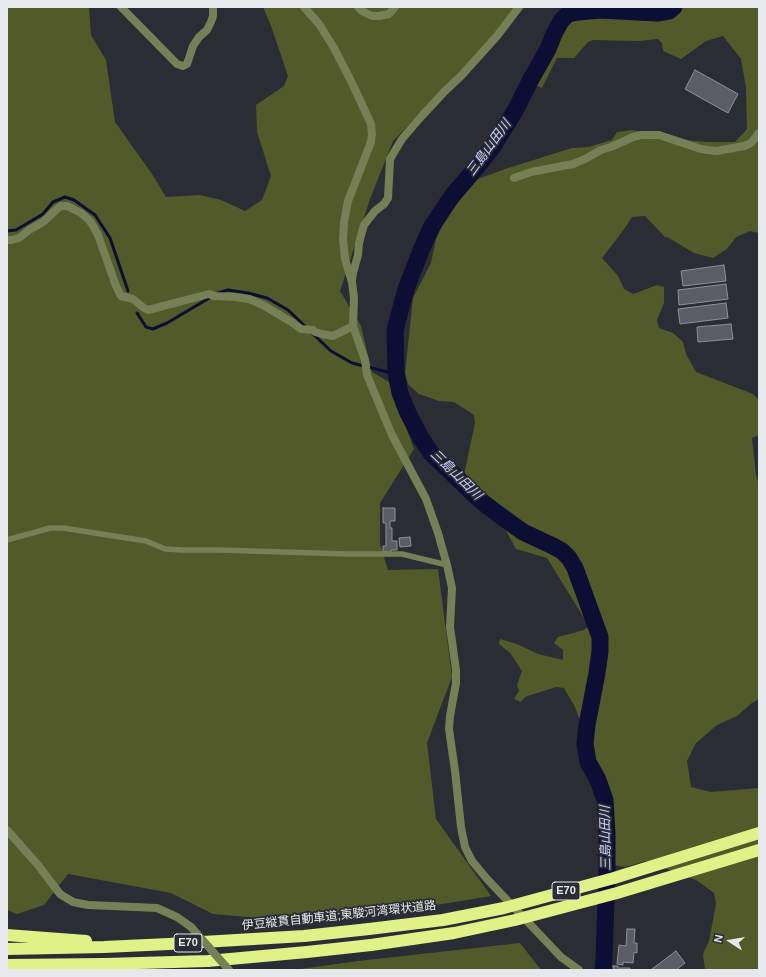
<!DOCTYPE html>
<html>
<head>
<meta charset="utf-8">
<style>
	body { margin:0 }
	#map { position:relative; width:766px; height:977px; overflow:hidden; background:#2b2d34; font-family:Arial,sans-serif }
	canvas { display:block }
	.frame { position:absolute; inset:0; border:8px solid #e6e8ec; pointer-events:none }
	.north { position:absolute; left:710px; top:921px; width:40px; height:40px; -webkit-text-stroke:3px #2b2d34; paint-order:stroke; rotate:282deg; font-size:11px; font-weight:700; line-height:16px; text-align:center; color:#e6e8ec }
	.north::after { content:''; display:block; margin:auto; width:14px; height:18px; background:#e6e8ec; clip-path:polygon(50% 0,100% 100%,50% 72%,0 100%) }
</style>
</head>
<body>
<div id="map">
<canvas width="766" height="977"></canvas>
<div class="frame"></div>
<div class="north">N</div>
</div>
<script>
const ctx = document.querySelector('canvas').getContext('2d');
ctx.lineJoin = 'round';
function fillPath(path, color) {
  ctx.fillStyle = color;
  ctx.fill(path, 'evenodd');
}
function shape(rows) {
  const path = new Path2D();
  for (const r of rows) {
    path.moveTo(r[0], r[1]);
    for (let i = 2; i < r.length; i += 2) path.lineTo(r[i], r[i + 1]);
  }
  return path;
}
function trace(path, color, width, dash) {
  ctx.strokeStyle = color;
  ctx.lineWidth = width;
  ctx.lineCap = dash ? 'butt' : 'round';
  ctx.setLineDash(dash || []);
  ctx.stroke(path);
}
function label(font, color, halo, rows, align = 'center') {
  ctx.font = font + ' Arial,"Noto Sans JP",sans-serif';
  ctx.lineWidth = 3.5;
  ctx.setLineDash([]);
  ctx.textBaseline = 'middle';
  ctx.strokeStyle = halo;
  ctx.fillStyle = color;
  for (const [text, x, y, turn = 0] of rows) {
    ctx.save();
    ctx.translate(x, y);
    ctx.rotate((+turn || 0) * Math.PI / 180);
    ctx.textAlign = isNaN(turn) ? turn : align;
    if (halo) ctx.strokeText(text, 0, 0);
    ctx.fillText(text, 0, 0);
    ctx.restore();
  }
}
fillPath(shape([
	[7,7,89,7,91,35,106,60,115,122,152,174,166,197,200,195,221,200,245,211,262,200,271,176,257,132,256,105,284,86,288,76,271,26,263,7,525,7,470,62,393,141,370,199,340,291,361,326,372,372,389,382,414,449,380,503,380,544,388,570,438,569,452,677,427,743,436,819,491,896,394,912,271,919,213,914,171,893,68,874,44,905,17,914,7,910],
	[680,7,759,7,759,233,750,231,736,237,727,249,713,258,694,253,667,237,665,237,645,216,632,217,622,232,602,258,618,276,624,289,633,294,657,285,664,287,664,303,657,320,659,328,673,333,683,342,686,354,696,372,753,394,759,400,759,435,752,438,756,475,759,485,759,699,752,703,737,716,717,725,696,743,687,761,691,787,711,792,759,788,759,818,758,819,759,821,759,970,705,970,703,954,709,941,716,904,714,893,696,880,646,861,625,867,614,865,613,855,615,843,608,822,597,766,575,707,564,688,556,687,525,697,521,702,514,699,519,691,517,685,522,671,510,653,499,644,500,639,517,644,538,654,563,660,563,650,554,643,558,637,584,630,589,626,547,558,516,549,491,503,465,480,465,470,475,423,474,415,454,402,439,401,419,394,408,384,405,374,413,298,431,263,436,239,445,220,451,210,478,179,505,169,572,148,588,147,612,140,617,132,632,130,693,141,708,142,735,142,747,129,746,88,741,59,723,36,706,41,681,59,663,51,662,43,658,39,639,41,593,40,588,42,574,58,557,58,542,88,533,84,546,63,560,28,572,15,609,15,644,17,668,17,679,11],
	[520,943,541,970,293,970,358,961]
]), '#525a2a');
trace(shape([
	[7,231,16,230,43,214,53,202,65,197,74,200,95,215,110,238,128,291],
	[218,293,228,290,248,293,267,298,288,310,307,328],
	[137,313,146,327,153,329,167,323,211,297],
	[312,333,331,351,352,363,396,374]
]), '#0c0e34', 3);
trace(shape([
	[603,970,604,958,607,872,607,833,605,800,598,780,588,762,585,744,587,725,597,673,600,651,600,637,575,568,569,558,562,551,553,546,523,532,494,511,480,500,431,453,421,438,407,411,400,393,396,372,395,330,406,289,422,248,432,226,452,196,476,168,492,148,516,109,531,79,548,49,554,34,561,21,568,14,578,12,600,10,657,13,669,11,674,7]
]), '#0c0e34', 17);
const building = shape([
	[695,70,738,94,728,113,685,89,695,70],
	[724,265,726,281,683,286,681,271,724,265],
	[726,284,728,299,679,305,678,290,726,284],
	[726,303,728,318,680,324,678,309,726,303],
	[731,324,733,339,698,342,697,327,731,324],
	[383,508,395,508,395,521,390,521,390,528,392,528,392,541,397,541,397,550,391,550,391,552,383,552,383,546,386,546,386,523,383,523,383,508],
	[410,537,411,546,400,547,399,538,410,537],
	[627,929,635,929,634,943,637,943,637,953,634,952,633,963,623,962,623,965,617,964,619,945,626,946,627,929],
	[676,951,685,963,676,970,653,970,652,969,676,951],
	[613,966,618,966,618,968,630,968,630,970,614,970,613,966]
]);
fillPath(building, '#5b5d65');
trace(building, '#8f919a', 1);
trace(shape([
	[7,540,50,528,63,528,146,541,165,549,183,550,219,550,348,554,402,554,447,565]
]), '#777f56', 5.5);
trace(shape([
	[121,7,177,64,183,66,187,64,193,46,199,37,207,30,211,22,213,16,213,7],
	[304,7,319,24,334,48,353,85,371,124,372,134,371,142,348,201,344,222,343,240,345,259,352,282,354,298,353,326,365,360,367,375,392,435,426,499,438,533,447,565,452,588,450,627,456,670,456,683,450,716,449,729,455,771,461,827,465,847,472,861,487,879,561,957,579,970],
	[358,7,362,11,372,16,379,16,389,14,395,7],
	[514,178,531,172,573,164,585,159,601,150,611,147,633,137,641,135,659,135,701,149,707,150,717,151,744,146,751,143,759,133],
	[7,240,12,240,19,238,29,230,43,222,58,208,61,206,67,206,81,213,88,219,92,224,98,235,116,286,121,296,133,299,144,308,148,310,152,309,209,294,214,296,235,297,249,299,263,305,293,323,301,329,313,330,315,332,322,334,333,336,353,326],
	[352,280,353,273,358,255,359,243,364,225,375,211,384,204,388,198,390,159,402,139,420,118,445,91,461,76,497,36,519,7],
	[7,830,38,865,60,894,73,902,88,905,157,908,177,917,191,927]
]), '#777f56', 8);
trace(shape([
	[7,935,86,941],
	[7,949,104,947,169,944,304,936,369,929],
	[7,965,105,964,208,961,307,952,371,945]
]), '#dff187', 12);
trace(shape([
	[191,927,229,970]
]), '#777f56', 8);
trace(shape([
	[369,929,443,920,504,908,614,878,759,833],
	[371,945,454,933,515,920,617,893,759,850]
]), '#dff187', 12);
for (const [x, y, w] of [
	[566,891,28],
	[188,943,28]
]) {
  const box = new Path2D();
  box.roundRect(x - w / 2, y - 9, w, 18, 3);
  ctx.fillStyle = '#2b2d34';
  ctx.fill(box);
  trace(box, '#e6e8ec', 1);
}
label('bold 11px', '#e6e8ec', null, [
	["E70",566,891],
	["E70",188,943]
]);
label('12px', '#e6e8ec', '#2b2d34', [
	["伊豆縦貫自動車道;東駿河湾環状道路",339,916,-6]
]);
label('italic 13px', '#c8d3fe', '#2b2d34', [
	["三島山田川",489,148,-54],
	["三島山田川",456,475,44],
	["三島山田川",606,838,-91]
]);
</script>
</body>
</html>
